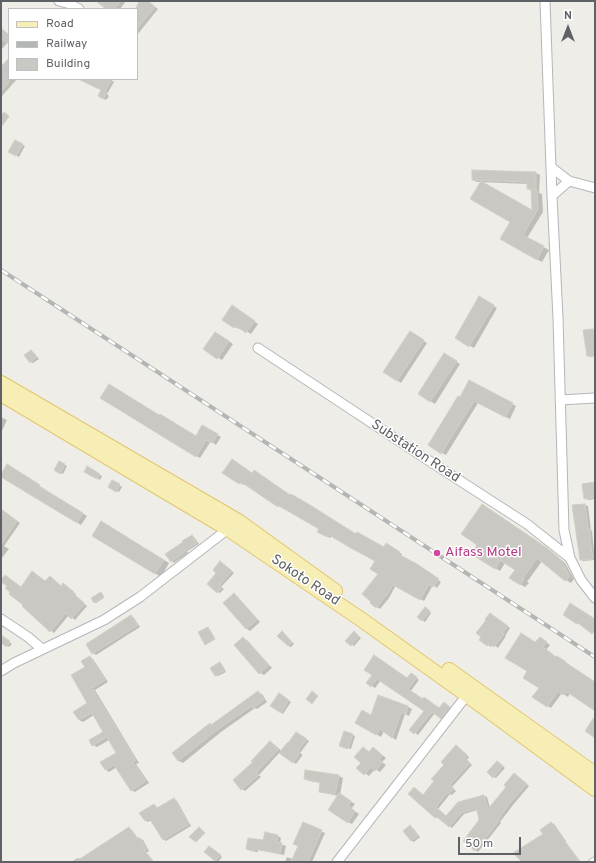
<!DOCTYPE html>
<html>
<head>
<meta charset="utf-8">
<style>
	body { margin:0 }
	#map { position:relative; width:596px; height:863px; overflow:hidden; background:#efede7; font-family:Overpass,sans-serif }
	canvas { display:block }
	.frame { position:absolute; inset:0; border:2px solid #5e6165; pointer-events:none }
	.legend { position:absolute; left:8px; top:8px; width:130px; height:72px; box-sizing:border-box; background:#fff; border:1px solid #bfc0c1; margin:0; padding:5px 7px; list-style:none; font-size:12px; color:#5e6165 }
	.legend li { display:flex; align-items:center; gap:8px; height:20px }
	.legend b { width:20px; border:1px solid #bfc0c1 }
	.north { position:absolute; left:548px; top:8px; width:40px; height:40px; -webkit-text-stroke:3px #fff; paint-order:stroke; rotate:0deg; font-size:11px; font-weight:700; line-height:16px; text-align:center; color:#5e6165 }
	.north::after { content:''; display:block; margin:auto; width:14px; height:18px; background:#5e6165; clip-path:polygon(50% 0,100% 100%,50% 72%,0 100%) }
	.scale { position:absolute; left:458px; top:837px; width:63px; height:18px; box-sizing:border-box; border:2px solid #5e6165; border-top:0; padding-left:5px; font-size:12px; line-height:14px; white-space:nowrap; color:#5e6165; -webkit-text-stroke:3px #fff; paint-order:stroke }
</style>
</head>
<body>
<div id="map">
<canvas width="596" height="863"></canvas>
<div class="frame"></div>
<ul class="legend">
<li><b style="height:5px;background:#f6eeb5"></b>Road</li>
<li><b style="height:5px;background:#b4b5b5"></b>Railway</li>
<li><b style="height:11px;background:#cac8c3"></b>Building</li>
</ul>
<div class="north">N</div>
<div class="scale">50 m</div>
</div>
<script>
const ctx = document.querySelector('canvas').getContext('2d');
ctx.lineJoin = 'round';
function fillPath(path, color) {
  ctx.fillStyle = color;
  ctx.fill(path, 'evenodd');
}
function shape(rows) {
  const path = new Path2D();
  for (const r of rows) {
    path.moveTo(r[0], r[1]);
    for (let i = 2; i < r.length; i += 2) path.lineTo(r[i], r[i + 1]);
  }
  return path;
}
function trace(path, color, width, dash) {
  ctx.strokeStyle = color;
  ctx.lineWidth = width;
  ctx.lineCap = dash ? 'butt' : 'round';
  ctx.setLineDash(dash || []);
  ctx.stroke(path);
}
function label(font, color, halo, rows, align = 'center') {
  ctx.font = font + ' Overpass,sans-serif';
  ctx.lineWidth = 3;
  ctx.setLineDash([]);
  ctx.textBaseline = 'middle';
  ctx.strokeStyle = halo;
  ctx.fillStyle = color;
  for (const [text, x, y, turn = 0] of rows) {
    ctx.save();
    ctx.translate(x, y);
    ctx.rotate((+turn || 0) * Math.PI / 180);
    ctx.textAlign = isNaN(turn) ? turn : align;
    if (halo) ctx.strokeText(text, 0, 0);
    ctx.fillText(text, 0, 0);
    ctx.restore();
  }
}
fillPath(shape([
	[101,1,126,1,120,9,107,9],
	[137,1,148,1,158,9,137,35,137,9,135,9,140,3],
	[1,29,9,35,9,43,8,42,1,50],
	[9,59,9,79,17,79,2,96,1,95,1,63,4,66],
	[82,79,110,79,114,82,107,94,109,96,106,100,99,96,102,90],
	[4,114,9,117,3,125,1,123,1,118],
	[15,141,25,146,19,157,10,151],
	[473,171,536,173,540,175,539,193,542,194,543,212,527,238,549,250,542,262,501,239,511,222,481,182,477,182,473,180],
	[481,182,528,184,528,189,532,191,533,212],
	[479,298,497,308,474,348,456,338],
	[236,309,258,324,251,334,240,327,239,329,235,327],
	[593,330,595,331,595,356,590,357,588,356,584,331],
	[410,332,427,343,401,383,384,372],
	[219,335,233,344,222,360,204,349],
	[31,351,33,352,39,359,33,363,31,362],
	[444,354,460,364,435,404,419,394],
	[469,381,516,406,510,419,478,403,446,455,429,445,460,399],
	[102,398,163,419,196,437,203,426,221,437,216,445,211,441,200,458],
	[1,417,7,420,1,433],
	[59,462,67,466,63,474,55,470],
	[7,466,43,488,43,489,87,516,81,525,1,476],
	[87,468,102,476,100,480,85,471],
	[224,472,252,474,356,535,384,548,389,546,402,554,401,556,420,567,441,582,437,588,433,585,424,601,396,585,389,598,380,609,377,607,379,574,376,561,332,536,330,538,319,531,321,528,244,483,243,485],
	[113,481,122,487,119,492,109,487],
	[595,483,595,499,588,500,585,498],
	[585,505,588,506,591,530,592,531,595,560,583,561,581,560],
	[487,508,552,552,565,563,574,579,571,583,566,580,542,561,527,582,529,583,525,587,520,584,516,570,505,563,500,571,495,568,478,544],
	[1,509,20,523,4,546,9,549,1,559],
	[101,522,169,563,161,577,93,536],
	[192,536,195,538,199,544,187,551,188,553,174,563,172,561],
	[223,564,234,573,221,587,224,589,220,593,218,592],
	[46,582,61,587,66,586,76,594,75,596,87,606,75,620,69,615,54,633,23,606,24,605,21,588],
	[101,594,104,598,96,603,95,603,92,598],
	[234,594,238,597,260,622,250,631,247,629,224,603],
	[427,610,431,613,425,622,422,620],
	[131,616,134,618,140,627,96,655,93,653],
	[493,616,510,628,505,636,506,636,498,648,493,644,491,647,488,645],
	[283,632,294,644,291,647,288,646],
	[356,634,361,638,354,646,352,645],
	[1,636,12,644,9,647,1,642],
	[243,638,247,640,272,668,264,675,260,673],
	[543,640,550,645,546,650,557,658,561,659,568,664,568,665,595,682,595,710,570,693,568,697,562,693,551,708,533,697,540,688,529,671,536,643],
	[90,657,93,659,108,682,95,690,139,763,136,764,149,783,135,792,131,790,117,767,109,772,106,770,117,753,109,740,97,747,93,745,105,732,94,715,83,722,79,720,89,704,87,667],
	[220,663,222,665,226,672,218,676,215,675],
	[374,675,408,679,414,676,419,680,410,692,423,700,440,709,447,705,452,709,444,720,435,713,418,735,415,733,425,710,381,680,375,688,372,686,368,683],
	[258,692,262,694,267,702,257,709,255,708,221,732,183,763,179,761,173,753,210,724,212,726],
	[279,695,291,702,283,714,272,706],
	[378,697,408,707,412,709,409,716,405,714,396,740,384,731,381,737,356,723,372,717],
	[297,733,309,741,300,753,302,754,302,756,296,764,280,752,259,775,261,777,245,791,242,789,234,780,254,762,270,742,282,751],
	[353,735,355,736,351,749,343,746],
	[364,748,370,752,373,748,386,758,382,762,386,765,380,772,375,769,369,776,358,768,362,763],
	[459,748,469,757,467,760,472,765,452,787,456,791,452,795,450,794,438,809,446,816,458,803,484,796,487,797,490,808,517,776,529,786,513,805,500,822,501,823,478,852,475,850,481,820,478,810,464,814,452,828,440,818,439,819,436,817,423,796],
	[500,763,505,768,496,778,494,777],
	[339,776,343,778,340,795,355,804,351,809,359,814,352,824,348,822,339,796,324,793,320,791,321,783,309,781,305,779],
	[174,799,177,801,191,826,166,841,163,839,151,820,148,822,145,820,154,805,158,808],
	[303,823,325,833,312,862,285,862,287,857,293,859,299,846],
	[552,823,554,824,566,841,565,841,580,861,579,862,520,862,522,861,544,834],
	[410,826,413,828,420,837,414,842,412,841,404,831],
	[129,828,132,830,138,839,139,838,143,840,149,851,131,862,71,862,78,858,81,859],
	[278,836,281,838,280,844,286,846,284,855,258,850,258,852,251,851,247,849],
	[211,848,222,857,218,862,205,852]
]), '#0003');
const building = shape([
	[96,1,121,1,114,9,106,9,96,1],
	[140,1,148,1,155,7,137,29,137,5,140,1],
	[1,28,9,35,9,44,1,38,1,28],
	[9,58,9,82,1,92,1,67,9,58],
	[78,79,112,79,105,92,107,93,103,99,98,96,101,90,78,79],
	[4,112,9,116,1,127,1,116,4,112],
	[15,140,23,144,16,156,8,152,15,140],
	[472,170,536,172,536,189,527,189,527,182,472,180,472,170],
	[481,181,532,210,531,190,537,190,538,209,523,235,544,246,537,260,500,239,510,222,470,199,481,181],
	[479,296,494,305,469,347,455,338,479,296],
	[232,305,255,321,246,333,236,326,234,328,222,320,232,305],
	[593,329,595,340,595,355,587,356,583,330,593,329],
	[410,331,424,340,397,381,383,372,410,331],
	[215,332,229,341,217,359,203,349,215,332],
	[31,350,37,357,30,363,24,355,31,350],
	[444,353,457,361,430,402,418,394,444,353],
	[469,380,513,403,505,417,474,401,441,454,428,445,458,396,460,397,469,380],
	[109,384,159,415,160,414,196,436,202,425,218,434,212,443,206,440,196,457,100,398,109,384],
	[232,459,252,473,254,470,290,495,291,494,310,505,356,534,357,532,384,547,386,543,400,552,398,554,417,564,439,579,433,587,429,584,420,600,393,585,386,596,376,608,370,603,371,602,362,594,378,574,370,569,375,561,349,547,329,535,327,537,317,532,319,529,279,506,278,507,241,482,239,484,222,473,232,459],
	[59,461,65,464,60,474,54,470,59,461],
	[7,464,40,485,39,486,83,513,77,523,1,477,1,474,7,464],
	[87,466,100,474,97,479,84,472,87,466],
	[112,480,120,484,116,492,108,487,112,480],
	[595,482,595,497,584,499,582,484,595,482],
	[482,504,547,548,560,559,570,576,565,581,537,558,523,578,524,579,520,585,509,578,515,570,500,560,495,569,471,554,477,545,461,534,482,504],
	[585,504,588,529,590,528,590,540,593,559,580,560,572,505,585,504],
	[1,509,17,521,1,545,1,509],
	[101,521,164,560,155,574,92,536,101,521],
	[192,535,197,543,185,550,186,551,171,562,165,554,183,542,182,541,192,535],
	[220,561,232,571,220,585,222,587,217,593,207,584,216,573,213,570,220,561],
	[32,571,45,581,50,576,61,586,63,583,74,592,73,593,85,604,71,619,66,613,50,632,22,606,23,605,9,594,10,592,5,588,7,586,1,582,1,580,5,575,21,587,32,571],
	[101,592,104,597,94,603,91,598,101,592],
	[234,593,257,620,246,629,223,603,234,593],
	[570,603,595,619,595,630,592,634,578,623,577,624,563,615,570,603],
	[425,607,430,611,422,621,417,617,425,607],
	[490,613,508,626,502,633,504,634,494,647,489,643,487,646,479,640,481,637,476,633,486,620,485,619,490,613],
	[131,615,138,625,92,654,86,644,131,615],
	[208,627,215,639,205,645,198,632,208,627],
	[282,631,292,642,288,646,277,636,282,631],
	[354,631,359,636,351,646,345,641,354,631],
	[521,633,535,642,540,637,547,642,543,647,556,657,557,656,565,661,565,662,595,682,595,711,567,692,564,695,558,691,547,707,532,697,539,688,523,678,527,671,505,658,521,633],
	[1,635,10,641,7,647,1,643,1,635],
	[243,637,269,665,259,674,234,645,243,637],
	[374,655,407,678,411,673,417,677,408,689,423,699,424,697,439,708,444,702,450,707,441,719,432,712,414,734,409,730,424,711,377,679,371,687,366,683,372,675,364,670,374,655],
	[90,656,105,680,92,688,136,760,133,762,146,781,131,791,114,765,105,770,100,762,116,753,107,737,92,746,89,740,103,732,92,713,79,720,73,712,87,703,71,675,85,667,81,661,90,656],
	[220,662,225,670,215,676,210,668,220,662],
	[258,691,264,700,253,708,252,706,217,730,178,761,172,753,210,723,211,725,258,691],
	[312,691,318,696,312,704,306,699,312,691],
	[279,693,289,700,281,713,270,706,279,693],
	[378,695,408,706,406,714,401,713,392,738,380,729,376,735,355,723,362,710,371,715,378,695],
	[595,716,595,738,585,731,595,716],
	[344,731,353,734,348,749,339,746,344,731],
	[296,732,307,739,298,751,299,752,299,754,293,763,279,753,287,743,288,743,296,732],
	[270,741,279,749,256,773,259,775,241,790,233,780,253,762,251,761,270,741],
	[456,745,467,755,465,758,470,763,450,785,454,789,448,794,447,793,436,807,446,816,458,802,484,795,488,809,506,787,504,785,514,773,527,784,510,803,498,820,499,821,475,851,463,841,479,820,477,809,461,813,449,827,437,817,435,818,408,794,414,787,423,795,434,781,431,779,444,765,441,762,456,745],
	[363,747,369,752,373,747,382,755,379,759,383,762,375,771,371,767,364,775,356,768,361,763,354,757,363,747],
	[497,761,503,766,493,778,487,772,497,761],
	[305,770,339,775,335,794,319,792,320,782,304,779,305,770],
	[339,793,351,801,348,806,355,811,348,823,328,810,339,793],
	[174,798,189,824,163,840,149,818,145,821,139,813,154,804,157,808,174,798],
	[303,822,322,830,308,862,291,862,298,846,293,844,303,822],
	[551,822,564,839,563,840,580,862,522,862,513,853,543,834,540,830,551,822],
	[410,825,418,836,411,841,403,831,410,825],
	[129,827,136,839,139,837,147,849,144,850,154,862,75,862,129,827],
	[199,827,205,833,196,842,189,837,199,827],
	[265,832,278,835,277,842,282,843,280,853,254,849,254,851,246,849,248,838,263,840,265,832],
	[209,846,221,855,215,861,204,852,209,846]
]);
fillPath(building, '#cac8c3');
trace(building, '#d3cfc6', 1);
const lane = shape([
	[591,862,595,859]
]);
const street = shape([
	[59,1,70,4,79,9],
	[545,1,552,196,558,318,564,530,570,558,581,580,595,598],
	[551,167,569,181,595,188],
	[552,196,569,181],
	[258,348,431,462,527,524,570,558],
	[560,400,595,398],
	[1,619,28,637,42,649],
	[1,671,14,663,104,620,140,597,228,529],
	[337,862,467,695]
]);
const primary = shape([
	[1,383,238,521,335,591],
	[1,394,228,529,362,620,467,695,595,789],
	[449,670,595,774]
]);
trace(lane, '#b4b6ba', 6);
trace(street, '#b4b6ba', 11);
trace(primary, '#e2c66d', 16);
trace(lane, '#fff', 4.5);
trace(street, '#fff', 9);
trace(primary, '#f6eeb5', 14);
const rail = shape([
	[1,270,595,657]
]);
trace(rail, '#b4b5b5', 4);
trace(rail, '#fff', 2.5, [8]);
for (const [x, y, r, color] of [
	[437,553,4,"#d1479c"]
]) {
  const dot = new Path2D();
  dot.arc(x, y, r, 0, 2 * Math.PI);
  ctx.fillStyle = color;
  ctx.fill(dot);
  trace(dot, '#fff', 1.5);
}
label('14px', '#5e6165', '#fff', [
	["Substation Road",415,452,33],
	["Sokoto Road",305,581,34]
]);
label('14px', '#b23c85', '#fff', [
	["Aifass Motel",445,553]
], 'left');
</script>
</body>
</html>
